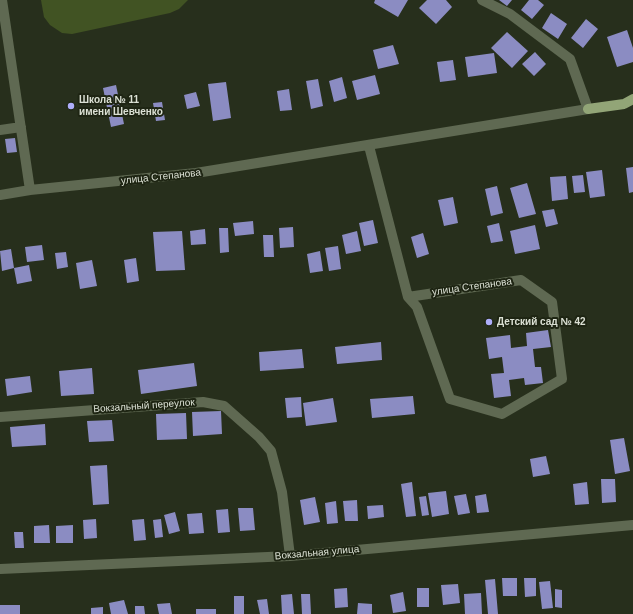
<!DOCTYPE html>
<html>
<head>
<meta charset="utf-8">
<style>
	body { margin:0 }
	canvas { display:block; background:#272f1c }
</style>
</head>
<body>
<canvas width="633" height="614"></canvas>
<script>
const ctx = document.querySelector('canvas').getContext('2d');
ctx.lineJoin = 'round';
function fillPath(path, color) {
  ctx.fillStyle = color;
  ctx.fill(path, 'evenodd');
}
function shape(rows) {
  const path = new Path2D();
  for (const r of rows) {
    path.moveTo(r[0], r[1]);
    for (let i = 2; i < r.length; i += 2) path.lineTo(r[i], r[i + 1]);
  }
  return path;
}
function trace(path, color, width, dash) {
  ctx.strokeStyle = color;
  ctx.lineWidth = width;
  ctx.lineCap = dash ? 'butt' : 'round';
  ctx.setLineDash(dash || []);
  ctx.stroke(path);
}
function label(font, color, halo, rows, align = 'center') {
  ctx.font = font + ' Arial,sans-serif';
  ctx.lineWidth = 4;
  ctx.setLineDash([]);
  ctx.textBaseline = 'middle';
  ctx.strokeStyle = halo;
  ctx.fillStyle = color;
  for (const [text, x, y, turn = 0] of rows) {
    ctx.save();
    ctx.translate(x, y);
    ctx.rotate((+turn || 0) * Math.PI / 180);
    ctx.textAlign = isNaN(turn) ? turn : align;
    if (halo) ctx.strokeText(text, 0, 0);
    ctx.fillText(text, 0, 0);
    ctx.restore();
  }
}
fillPath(shape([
	[41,0,188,0,179,9,170,13,72,34,62,33,50,25,44,17]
]), '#415323');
fillPath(shape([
	[375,0,408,0,398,17,374,3],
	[427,0,446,0,452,7,436,24,419,8],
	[499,0,512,0,507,6],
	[529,0,538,0,544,5,532,19,521,10],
	[551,13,567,24,558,39,542,28],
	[586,19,598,29,583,48,571,38],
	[627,30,633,48,633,62,617,67,607,37],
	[507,32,528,51,512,68,491,48],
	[393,45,399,64,378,69,373,50],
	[535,52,546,64,534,76,522,64],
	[494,53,497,73,468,77,465,57],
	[453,60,456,80,440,82,437,62],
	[375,75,380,94,357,100,352,81],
	[342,77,347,98,334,102,329,81],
	[318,79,323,106,311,109,306,81],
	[226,82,231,118,213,121,208,84],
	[116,85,124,124,111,127,103,88],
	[289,89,292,110,280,111,277,91],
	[196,92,200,106,187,109,184,95],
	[162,102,165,120,156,121,153,103],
	[15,138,17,152,7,153,5,139],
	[633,167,633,192,629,193,626,168],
	[602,170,605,196,590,198,586,172],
	[583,175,585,192,574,193,572,176],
	[566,176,568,199,552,201,550,177],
	[527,183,536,214,519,218,510,188],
	[497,186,503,213,491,216,485,189],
	[453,197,458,223,444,226,438,200],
	[554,209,558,224,546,227,542,211],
	[373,220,378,243,364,246,359,223],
	[253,221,254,234,235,236,233,223],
	[499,223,503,241,491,243,487,226],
	[535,225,540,249,515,254,510,231],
	[293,227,294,247,280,248,279,228],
	[219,228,228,228,229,252,220,253],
	[205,229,206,244,191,245,190,231],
	[182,231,185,270,156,271,153,232],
	[357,231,361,251,346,254,342,235],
	[423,233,429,254,417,258,411,237],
	[263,235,273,235,274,257,264,257],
	[42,245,44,260,27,262,25,247],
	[338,246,341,269,329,271,325,248],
	[11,249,14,268,2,271,0,251],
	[320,251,323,271,310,273,307,254],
	[66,252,68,267,57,269,55,253],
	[136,258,139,281,127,283,124,260],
	[92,260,97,286,80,289,76,263],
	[29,265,32,281,17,284,14,268],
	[548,330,551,347,533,349,535,367,541,367,543,383,525,385,524,378,509,380,511,396,494,398,491,374,504,373,502,357,489,359,486,338,510,335,511,348,527,346,526,333],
	[381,342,382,360,337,364,335,347],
	[302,349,304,368,260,371,259,352],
	[194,363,197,386,141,394,138,370],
	[92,368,94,394,61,396,59,371],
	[30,376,32,392,7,396,5,379],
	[413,396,415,414,372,418,370,399],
	[301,397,302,417,287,418,285,398],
	[333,398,337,422,306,426,303,403],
	[221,411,222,434,193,436,192,412],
	[186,413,187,439,157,440,156,414],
	[112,420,114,441,89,442,87,421],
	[45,424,46,445,12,447,10,427],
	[624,438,630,471,615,474,610,440],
	[546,456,550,474,533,477,530,459],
	[107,465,109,504,93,505,90,466],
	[601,479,615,479,616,502,602,503],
	[412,482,416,516,406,517,401,484],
	[587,482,589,504,575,505,573,484],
	[446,491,449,514,432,517,428,493],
	[466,494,470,513,458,515,454,496],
	[486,494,489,512,477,513,475,496],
	[426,496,429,515,422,516,419,497],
	[315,497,320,522,304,525,300,500],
	[357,500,358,521,345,521,343,501],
	[336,501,338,523,327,524,325,503],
	[383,505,384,517,368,519,367,506],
	[238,508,253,508,255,530,240,531],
	[228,509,230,532,218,533,216,510],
	[175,512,180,531,169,534,164,515],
	[202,513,204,533,189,534,187,514],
	[96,519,97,538,84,539,83,520],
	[144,519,146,540,134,541,132,520],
	[161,519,163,537,155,538,153,520],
	[49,525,50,543,34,543,34,526],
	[73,525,73,543,56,543,56,526],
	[14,532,23,532,24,548,15,548],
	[502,578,517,578,517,596,503,596],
	[524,578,536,578,536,596,525,597],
	[495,579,498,614,488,614,485,580],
	[550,581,553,608,542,609,539,582],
	[458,584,460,603,443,605,441,585],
	[347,588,348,607,335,608,334,589],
	[417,588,429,588,429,607,417,607],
	[555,589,562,590,562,608,555,607],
	[403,592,406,611,393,613,390,595],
	[481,593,482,614,465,614,464,594],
	[292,594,294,614,282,614,281,595],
	[301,594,310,594,311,614,302,614],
	[234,596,244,596,244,614,234,614],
	[267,599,269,614,260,614,257,600],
	[124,600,128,614,111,614,109,603],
	[170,603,172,614,159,614,157,604],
	[358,603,372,604,372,614,357,614],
	[0,605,20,605,20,614,0,614],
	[135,606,144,606,145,614,135,614],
	[103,607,103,614,91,614,91,608],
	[196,609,216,609,216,614,196,614]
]), '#8b8cc2');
trace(shape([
	[2,0,30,190],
	[0,130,21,127],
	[369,146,408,297,417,307,450,399,502,414,562,379,552,302,521,280,408,297],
	[0,195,30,190,196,173,588,109,570,59,510,14,482,0],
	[0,417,203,402,224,406,259,437,271,451,282,492,290,556],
	[0,569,290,556,633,525]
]), '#5f6952', 10);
trace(shape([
	[588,109,624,104,633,99]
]), '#92a577', 10);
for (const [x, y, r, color] of [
	[71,106,4,"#aeaefa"],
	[489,322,4,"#aeaefa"]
]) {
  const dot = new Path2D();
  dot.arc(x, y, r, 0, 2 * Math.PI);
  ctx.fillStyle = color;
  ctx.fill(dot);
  trace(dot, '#1e2513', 1.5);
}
label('bold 10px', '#dbe0d4', '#1e2513', [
	["Школа № 11",79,100],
	["имени Шевченко",79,112],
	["Детский сад № 42",497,322]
], 'left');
label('10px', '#dbe0d4', '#1e2513', [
	["улица Степанова",161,177,-6],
	["улица Степанова",472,287,-8],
	["Вокзальный переулок",144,406,-4],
	["Вокзальная улица",317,553,-5]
]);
</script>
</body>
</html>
